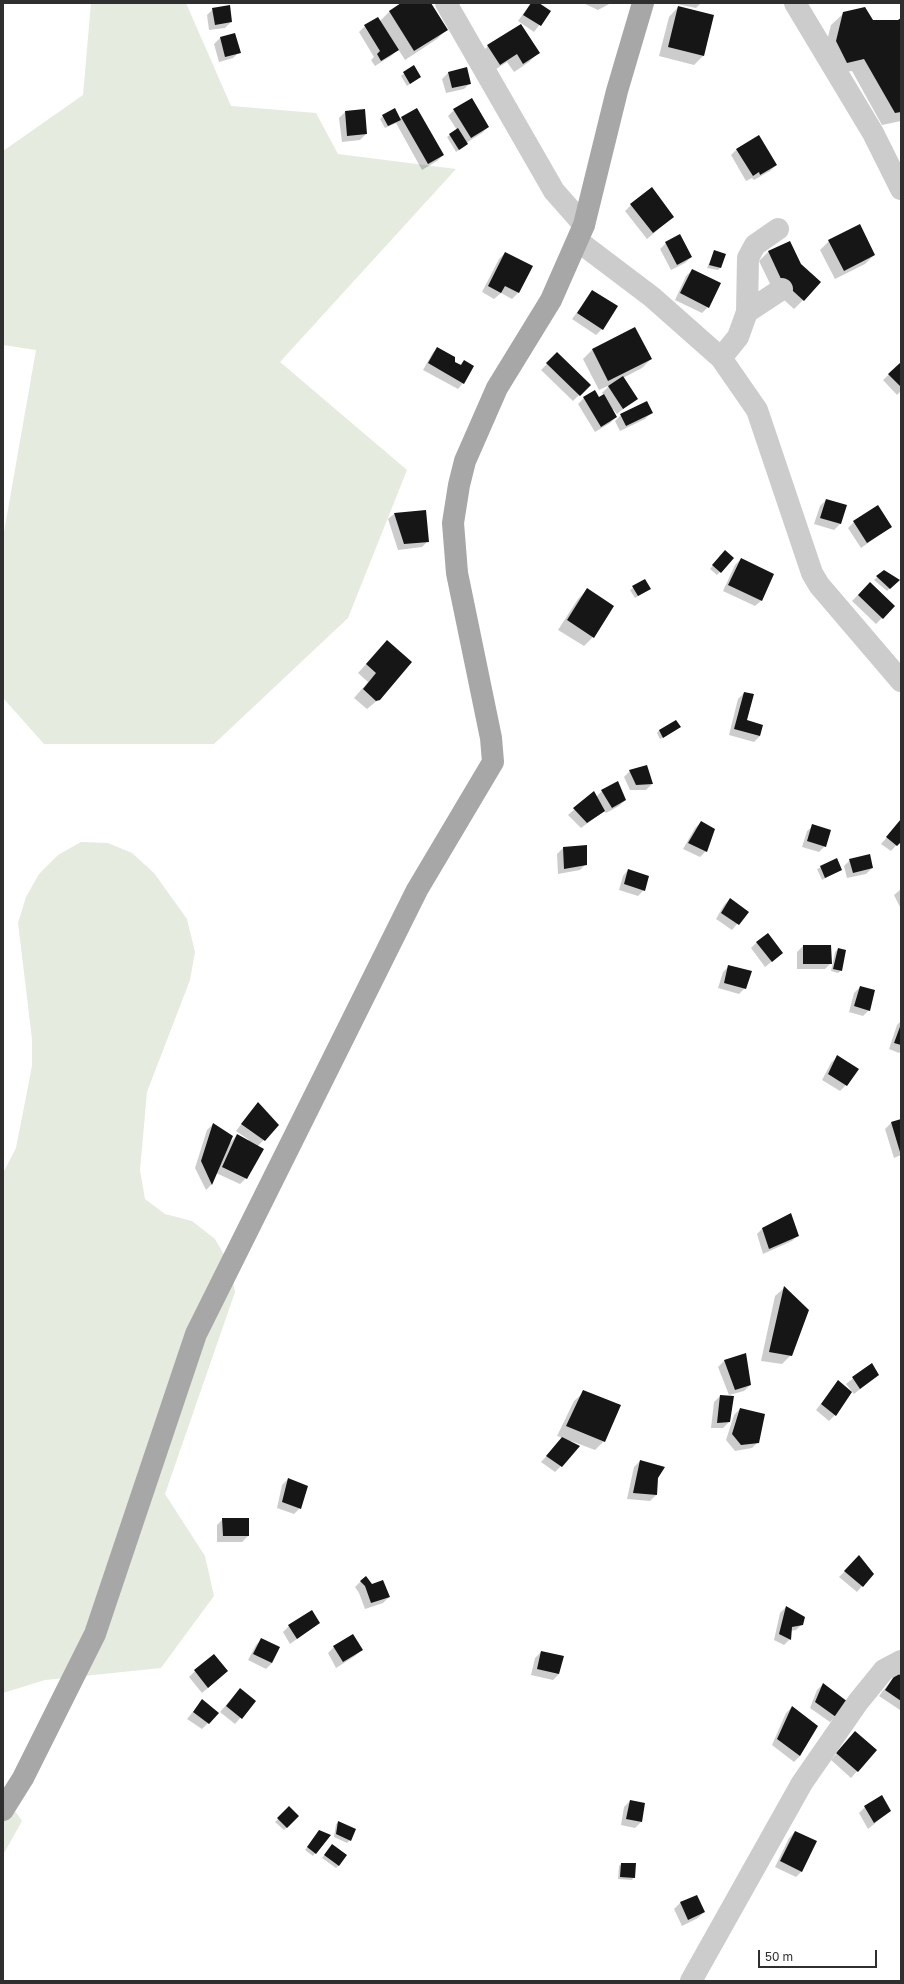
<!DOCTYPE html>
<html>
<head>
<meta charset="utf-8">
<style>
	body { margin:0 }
	#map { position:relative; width:904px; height:1984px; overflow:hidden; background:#fff; font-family:"Golos Text",sans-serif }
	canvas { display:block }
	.frame { position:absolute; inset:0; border:4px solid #2f2f2f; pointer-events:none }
	.scale { position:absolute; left:758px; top:1950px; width:119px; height:18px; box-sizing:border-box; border:2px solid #2f2f2f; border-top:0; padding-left:5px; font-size:12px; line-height:14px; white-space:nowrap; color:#2f2f2f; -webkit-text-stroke:3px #fff; paint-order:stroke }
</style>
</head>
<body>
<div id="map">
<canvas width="904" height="1984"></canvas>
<div class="frame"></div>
<div class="scale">50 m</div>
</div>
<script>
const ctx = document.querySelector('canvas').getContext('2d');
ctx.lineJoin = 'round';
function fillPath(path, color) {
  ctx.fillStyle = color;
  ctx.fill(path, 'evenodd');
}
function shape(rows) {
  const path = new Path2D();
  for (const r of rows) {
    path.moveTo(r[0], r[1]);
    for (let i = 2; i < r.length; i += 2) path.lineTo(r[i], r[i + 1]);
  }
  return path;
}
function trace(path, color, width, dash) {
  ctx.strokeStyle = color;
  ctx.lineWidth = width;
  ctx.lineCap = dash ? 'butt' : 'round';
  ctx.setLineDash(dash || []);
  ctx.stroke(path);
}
fillPath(shape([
	[91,3,186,3,231,106,316,113,338,154,456,169,280,362,407,470,348,618,214,744,44,744,3,698,3,538,36,350,3,345,3,151,83,95],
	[81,842,108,843,132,853,154,873,187,919,195,952,190,980,147,1092,140,1170,145,1199,165,1214,192,1221,215,1239,230,1265,235,1292,165,1494,205,1556,214,1596,161,1668,45,1680,3,1693,3,1173,16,1148,32,1066,32,1039,18,923,26,897,39,874,58,855],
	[3,1794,22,1821,3,1855]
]), '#e5ebdf');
fillPath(shape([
	[403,3,429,3,446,30,437,39,405,60,398,49,391,56,375,66,371,60,374,57,359,32,365,26,380,21,390,11],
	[531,3,537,3,550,11,534,32,518,21],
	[583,3,611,3,598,10],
	[672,3,701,3,696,8],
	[678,7,703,56,694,65,659,56,669,17],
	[213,9,231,22,225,28,209,30,207,15],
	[844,13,872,21,898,21,901,19,901,121,882,125,852,71,834,74,824,53,831,25],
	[235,34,239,52,233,58,219,62,214,44,220,38],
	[488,46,538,53,529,62,514,72,507,62,490,73,479,55],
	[414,66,417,79,407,86,401,76],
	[448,73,470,83,464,89,446,93,442,79],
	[454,110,488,127,482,133,466,143,467,144,464,147,456,152,447,137,457,130,448,116],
	[345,112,366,134,360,140,342,142,339,118],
	[383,116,399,119,402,117,443,155,437,161,422,170,396,123,385,128,380,119],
	[737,149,776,165,770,171,754,180,752,178,746,181,731,155],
	[631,205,673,217,647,239,625,211],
	[829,241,874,255,865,264,835,279,820,250],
	[790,242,803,300,794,309,773,290,759,261,768,252],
	[666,243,691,257,685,263,671,270,660,249],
	[714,251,720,268,718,270,707,268],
	[505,253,518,293,512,299,501,293,494,299,482,292,499,259],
	[692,270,708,307,702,313,675,300,686,276],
	[593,291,602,329,596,335,572,319],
	[635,328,651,359,642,368,623,378,637,398,617,414,613,409,612,410,616,417,610,423,595,432,578,404,584,398,599,399,604,395,602,393,610,385,599,390,583,359,592,350],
	[437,348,459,366,464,361,463,383,458,389,423,370,432,354],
	[557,354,589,385,573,401,541,370],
	[901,363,901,391,897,395,883,380],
	[651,413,645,419,620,431,615,421,621,415],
	[826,500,845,506,840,524,834,530,814,524,820,506],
	[394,514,428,541,422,547,398,550,388,519],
	[854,522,891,527,861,548,848,528],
	[722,554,733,558,717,575,710,569],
	[741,559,761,601,755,606,723,591,735,565],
	[884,571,898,580,887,591,874,580],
	[645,580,647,591,635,598,630,590],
	[870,583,894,606,876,624,852,601],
	[587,590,593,637,584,646,558,630,578,599],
	[387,641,379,699,367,709,354,698,368,682,358,673],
	[744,693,746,721,760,736,754,742,729,735,738,699],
	[680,727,660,739,657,733,659,730],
	[630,771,652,784,646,790,630,790,624,777],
	[602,791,625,800,619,806,606,813,604,811,581,828,568,815,593,793,596,797],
	[901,821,901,840,891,851,881,844],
	[701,822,706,851,700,857,683,849,695,828],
	[813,826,825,846,819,852,802,847,807,831],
	[586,846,586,864,580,870,558,874,557,854,563,848],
	[837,860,841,870,822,880,817,869],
	[850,860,872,868,866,874,847,878,844,866],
	[628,870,644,890,638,896,619,890,623,876],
	[901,889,901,909,894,895],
	[730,899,747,912,732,930,716,919,724,905],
	[757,942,782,953,765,967,751,948],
	[803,946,831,963,825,969,797,969,797,952],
	[838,949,841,970,838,973,831,971,835,952],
	[729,966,745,988,739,994,718,988,723,972],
	[860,987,869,1010,863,1016,849,1012,854,993],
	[901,1021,901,1051,899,1053,889,1049,897,1025],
	[837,1057,846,1085,840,1091,822,1080,831,1063],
	[252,1110,278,1125,258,1146,246,1178,240,1184,216,1173,212,1184,206,1190,195,1168,207,1130,213,1124,230,1143,237,1135,248,1141,249,1140,236,1131],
	[901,1120,901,1155,894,1158,885,1129,891,1123],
	[763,1228,798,1235,792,1241,763,1254,757,1234],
	[784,1288,791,1355,782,1364,761,1361,775,1296],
	[746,1354,750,1385,744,1391,729,1395,718,1367,724,1361],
	[871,1364,878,1375,854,1394,846,1384],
	[838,1382,835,1415,829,1421,816,1410],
	[584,1392,604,1441,595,1450,571,1441,561,1466,555,1472,541,1462,563,1438,557,1436,574,1401],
	[720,1396,729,1422,723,1428,711,1428,714,1402],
	[740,1409,758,1442,752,1448,735,1451,726,1440,734,1415],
	[640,1461,657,1478,656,1495,650,1501,627,1499,634,1467],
	[288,1479,300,1508,294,1514,277,1508,282,1485],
	[223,1519,248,1536,242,1542,217,1542,217,1525],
	[859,1557,862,1586,857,1592,839,1577],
	[365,1577,371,1585,389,1597,383,1603,365,1609,359,1593,355,1587],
	[786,1607,802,1624,796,1630,790,1631,790,1639,784,1645,774,1640,780,1613],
	[319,1623,290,1644,283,1632,289,1626],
	[353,1636,361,1650,355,1656,336,1668,328,1653,334,1647],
	[262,1639,272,1663,266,1669,248,1660,256,1645],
	[541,1652,559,1674,553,1680,531,1675,535,1658],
	[195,1671,221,1677,202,1693,189,1677],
	[897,1673,901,1677,900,1710,879,1696],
	[823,1684,835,1717,830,1722,810,1708,817,1690],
	[240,1689,255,1701,235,1724,220,1712],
	[202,1701,208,1723,202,1729,187,1719],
	[792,1707,800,1756,794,1762,772,1745,786,1713],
	[850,1738,876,1750,851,1778,831,1760],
	[630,1801,644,1804,641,1822,635,1828,621,1825,624,1807],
	[865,1807,890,1811,868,1829,859,1813],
	[289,1808,298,1816,284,1830,275,1822],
	[339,1822,350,1840,347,1843,334,1837,336,1824],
	[795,1832,802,1871,796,1877,775,1867,789,1838],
	[317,1834,330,1835,313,1856,305,1850],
	[330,1848,339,1865,336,1868,322,1858],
	[622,1864,634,1877,632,1880,618,1879,619,1866],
	[697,1896,704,1912,698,1918,682,1926,674,1909,680,1903]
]), '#0003');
fillPath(shape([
	[401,3,431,3,448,30,414,51,389,11],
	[531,3,539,3,551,11,541,26,523,15],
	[230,5,232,22,215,25,212,8],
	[678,6,714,15,704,56,668,47],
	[865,7,873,20,898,20,901,18,901,112,895,113,864,59,847,63,836,41,843,12],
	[378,17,399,50,381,61,377,54,380,51,364,25],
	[521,24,540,53,523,64,517,54,500,65,487,45],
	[235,33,241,53,225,57,220,37],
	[414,65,421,77,410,84,403,72],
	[467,67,471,84,452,88,448,72],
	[472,98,489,127,471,138,453,109],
	[395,108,401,120,388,126,382,115],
	[417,108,444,155,428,164,401,117],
	[365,109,367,134,347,136,345,111],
	[458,128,468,144,459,150,449,134],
	[759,135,777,165,760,175,759,172,753,176,736,149],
	[652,187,674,217,653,233,630,204],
	[860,224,875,255,844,271,828,240],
	[680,234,692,257,677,265,665,242],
	[790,241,801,264,821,282,804,301,782,281,768,251],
	[714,250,726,254,721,268,709,265],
	[505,252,533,266,519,293,505,286,501,293,488,286],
	[692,269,721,283,709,308,680,293],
	[592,290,618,306,603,330,577,313],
	[635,327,652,359,608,381,592,349],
	[437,347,455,357,455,362,461,365,464,360,474,366,464,384,428,363],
	[557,352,591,385,580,396,546,363],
	[901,362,901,387,888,374],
	[623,376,638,399,623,409,608,386],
	[595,390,599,397,604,394,617,417,601,427,583,397],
	[647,401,653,413,626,426,620,414],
	[826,499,847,505,841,524,820,518],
	[878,505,892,527,867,543,853,521],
	[426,510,429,542,404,544,394,513],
	[725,550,734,558,721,573,712,565],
	[741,558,774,574,762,601,728,585],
	[884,570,900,580,890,589,876,576],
	[645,579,651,589,638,596,632,586],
	[870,582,895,606,883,619,858,595],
	[587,588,614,606,594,638,567,620],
	[387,640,412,662,380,700,376,701,363,689,376,673,366,664],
	[744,692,754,694,747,720,763,725,760,736,734,729],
	[676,720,681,727,663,738,659,730],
	[647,765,653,784,636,785,629,770],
	[618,781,626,800,612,808,601,790],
	[594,791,605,811,587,823,573,808],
	[901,819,901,842,897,846,886,837],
	[701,821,715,829,707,852,688,843],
	[812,824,831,830,826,847,807,841],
	[587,845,587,865,564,869,563,847],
	[870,854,873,868,853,873,849,859],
	[837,858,842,870,825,878,820,866],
	[628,869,649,876,645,891,624,884],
	[730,898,749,912,739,925,721,913],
	[768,933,783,953,772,962,756,942],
	[803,945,831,945,832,964,803,964],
	[838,948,846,950,842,971,833,969],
	[728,965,752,971,746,989,724,983],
	[860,986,875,990,870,1011,854,1006],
	[901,1024,901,1045,894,1043],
	[837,1055,859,1069,847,1086,828,1074],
	[258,1102,279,1125,265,1141,241,1124],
	[901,1119,901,1152,900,1152,891,1122],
	[213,1123,233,1136,212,1185,201,1161],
	[237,1134,264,1149,247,1179,222,1167],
	[791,1213,799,1236,769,1249,762,1228],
	[784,1286,809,1310,792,1356,769,1352],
	[746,1353,751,1385,735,1390,724,1360],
	[872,1363,879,1375,860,1389,852,1377],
	[838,1380,852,1392,836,1416,821,1404],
	[583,1390,621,1405,605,1442,566,1426],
	[720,1395,734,1396,730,1422,717,1423],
	[740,1408,765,1414,759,1443,741,1445,732,1434],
	[562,1437,580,1446,562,1467,546,1456],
	[640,1460,665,1467,658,1478,657,1495,633,1493],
	[288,1478,308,1486,301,1509,282,1502],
	[222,1518,249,1518,249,1536,223,1536],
	[859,1555,874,1574,863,1587,844,1571],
	[366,1576,372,1584,383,1580,390,1597,371,1603,365,1586,360,1581],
	[786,1606,805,1617,803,1625,792,1627,791,1640,779,1634],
	[312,1610,320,1623,297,1639,288,1625],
	[353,1634,363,1650,343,1662,333,1646],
	[261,1638,280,1647,272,1663,253,1654],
	[541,1651,564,1656,559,1674,537,1669],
	[214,1654,228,1671,208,1688,194,1670],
	[897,1672,901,1676,901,1701,885,1690],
	[823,1683,848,1702,836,1717,815,1702],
	[240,1688,256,1701,242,1719,226,1706],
	[202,1699,219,1713,209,1724,193,1712],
	[792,1706,818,1726,800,1756,777,1739],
	[855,1731,877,1750,858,1772,836,1753],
	[882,1795,891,1811,874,1823,864,1806],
	[630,1800,645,1803,642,1822,626,1819],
	[289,1806,299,1816,287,1828,277,1818],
	[338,1821,356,1829,351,1841,336,1834],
	[319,1830,331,1835,316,1854,307,1847],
	[795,1831,817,1841,802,1872,780,1861],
	[332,1844,347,1855,339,1866,324,1855],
	[621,1863,636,1863,635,1878,620,1877],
	[697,1895,705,1912,688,1920,680,1902]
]), '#161616');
trace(shape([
	[446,3,554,191,584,225],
	[795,3,873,133,901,189],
	[578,241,652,297,721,358,757,410,812,573,819,585,901,681],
	[747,312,748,258,755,245,778,229],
	[721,358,738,337,747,312,782,289],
	[691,1981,802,1783,858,1702,884,1670,901,1661]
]), '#ccc', 22);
trace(shape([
	[3,1810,23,1778,95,1634,196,1334,417,890,493,762,491,738,457,573,453,523,459,485,465,461,497,388,551,300,584,225,617,91,643,3]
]), '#a7a7a7', 22);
</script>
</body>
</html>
